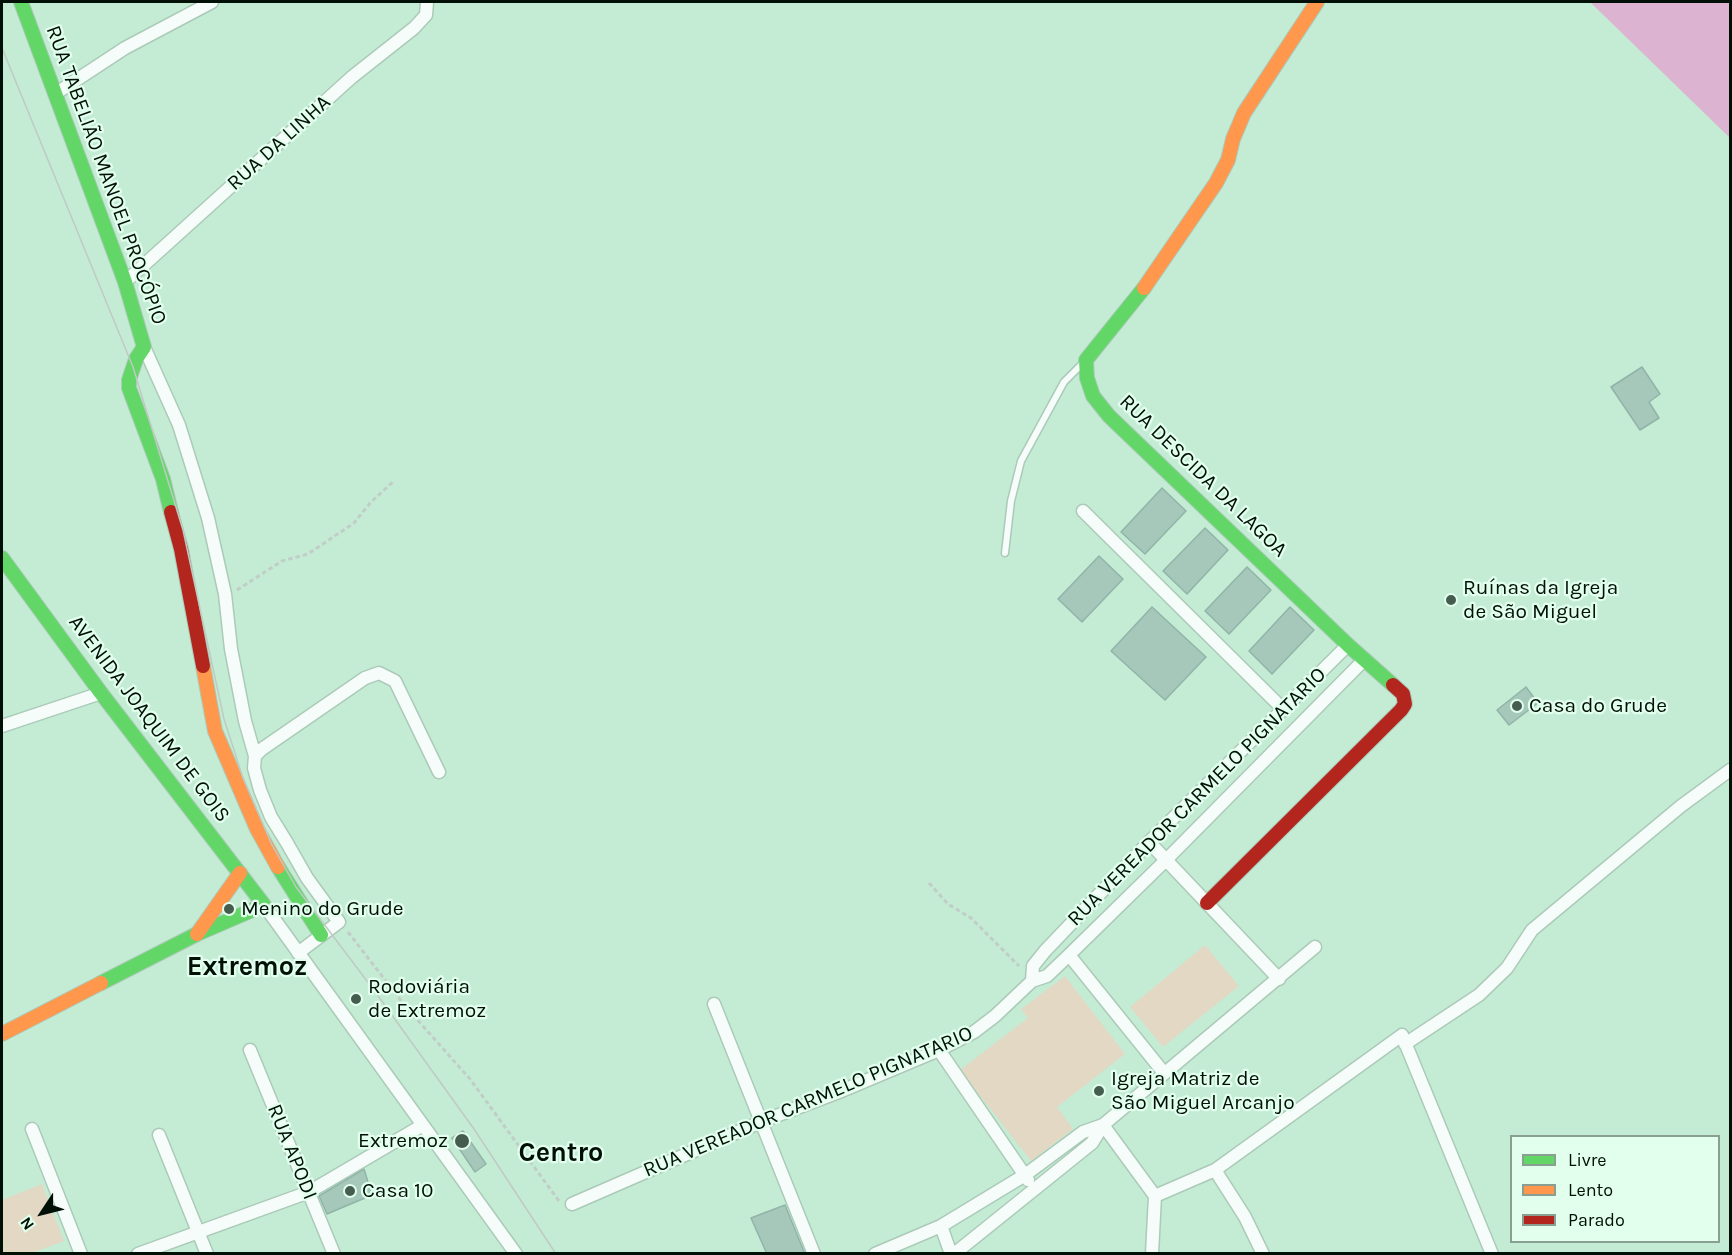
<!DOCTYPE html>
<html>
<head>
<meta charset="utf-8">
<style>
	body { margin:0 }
	#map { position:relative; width:1732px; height:1255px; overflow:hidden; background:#c4ecd5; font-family:Karla,sans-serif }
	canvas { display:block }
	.frame { position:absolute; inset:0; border:3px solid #001006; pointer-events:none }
	.legend { position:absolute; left:1510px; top:1135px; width:210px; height:108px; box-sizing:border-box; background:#e2ffee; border:2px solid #889f91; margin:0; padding:8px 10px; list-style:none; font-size:18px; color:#001006 }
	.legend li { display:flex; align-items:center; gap:12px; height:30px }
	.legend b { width:30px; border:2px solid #889f91 }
	.north { position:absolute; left:12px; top:1183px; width:60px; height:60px; -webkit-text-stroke:4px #e2ffee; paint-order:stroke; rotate:235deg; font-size:16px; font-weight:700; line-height:24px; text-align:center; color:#001006 }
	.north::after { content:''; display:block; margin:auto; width:21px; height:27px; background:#001006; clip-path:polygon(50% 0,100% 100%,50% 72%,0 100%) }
</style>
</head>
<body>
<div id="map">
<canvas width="1732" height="1255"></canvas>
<div class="frame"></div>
<ul class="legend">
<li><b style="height:8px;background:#63d668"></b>Livre</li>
<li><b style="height:8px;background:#ff974d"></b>Lento</li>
<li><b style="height:8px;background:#b3261e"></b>Parado</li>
</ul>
<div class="north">N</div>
</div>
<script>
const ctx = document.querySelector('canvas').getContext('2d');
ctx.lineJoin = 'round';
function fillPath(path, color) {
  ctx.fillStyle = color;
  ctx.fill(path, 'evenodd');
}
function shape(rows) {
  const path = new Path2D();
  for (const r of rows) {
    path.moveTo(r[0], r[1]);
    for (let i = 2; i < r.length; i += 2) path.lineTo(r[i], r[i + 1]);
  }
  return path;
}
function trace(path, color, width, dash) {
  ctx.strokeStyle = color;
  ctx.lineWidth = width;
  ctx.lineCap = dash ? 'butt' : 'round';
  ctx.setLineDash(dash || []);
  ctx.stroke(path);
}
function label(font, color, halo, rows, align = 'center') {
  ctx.font = font + ' Karla,sans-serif';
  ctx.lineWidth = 4.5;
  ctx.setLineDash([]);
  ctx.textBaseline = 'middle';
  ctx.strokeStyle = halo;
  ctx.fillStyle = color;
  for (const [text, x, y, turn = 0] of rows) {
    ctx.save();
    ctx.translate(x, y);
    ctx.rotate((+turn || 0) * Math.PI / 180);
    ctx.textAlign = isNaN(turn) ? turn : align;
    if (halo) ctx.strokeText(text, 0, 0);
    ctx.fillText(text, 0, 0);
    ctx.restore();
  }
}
fillPath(shape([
	[1205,945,1239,986,1163,1047,1130,1007],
	[1065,976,1125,1054,1057,1107,1073,1129,1031,1161,960,1070,1028,1018,1021,1009],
	[42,1184,64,1241,32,1253,2,1253,2,1200]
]), '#e2d8c4');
fillPath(shape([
	[1590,2,1730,2,1730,138]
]), '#dcb3d0');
const building = shape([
	[1642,367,1660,394,1649,402,1659,418,1640,430,1611,387,1642,367],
	[1162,488,1186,511,1145,554,1121,532,1162,488],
	[1205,528,1228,550,1187,594,1163,571,1205,528],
	[1099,556,1123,579,1082,622,1058,599,1099,556],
	[1247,567,1271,590,1229,634,1205,611,1247,567],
	[1152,607,1206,657,1165,700,1111,651,1152,607],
	[1290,607,1314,630,1272,674,1249,651,1290,607],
	[1526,687,1538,703,1509,725,1497,710,1526,687],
	[463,1131,486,1164,475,1172,452,1138,463,1131],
	[364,1169,372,1195,327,1214,319,1196,364,1169],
	[785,1205,805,1254,767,1254,751,1218,785,1205]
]);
fillPath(building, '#a5c8bb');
trace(building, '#90b4a7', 1.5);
const lane = shape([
	[1005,553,1011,501,1021,461,1064,382,1081,365]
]);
const street = shape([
	[55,94,125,48,212,2],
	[125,282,352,77,414,28,426,15,427,2],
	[144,347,179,425,208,518,225,594,231,649,245,721,255,756,254,768,260,790,271,817,287,843,307,878,339,922,298,953],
	[1083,511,1284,710],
	[2,726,101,693],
	[255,756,262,749,365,678,379,673,395,681,439,772],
	[1149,842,1279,979],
	[264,905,516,1254],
	[1069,955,1164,1073],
	[1032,981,1033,966,1045,951,1149,842,1348,645],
	[714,1004,814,1254],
	[1405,1044,1479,995,1507,968,1532,930,1681,806,1730,770],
	[250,1050,334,1254],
	[939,1050,1028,1180],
	[32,1129,81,1254],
	[159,1135,207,1254],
	[1215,1170,1245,1217,1263,1254],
	[1155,1196,1215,1170,1402,1035,1492,1254],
	[572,1204,763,1121,839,1092,939,1050,974,1032,995,1016,1032,981,1047,976,1069,955,1166,860,1365,659],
	[941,1226,951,1254],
	[138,1254,309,1192,423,1125],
	[875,1254,941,1226,1025,1175,1083,1132,1103,1125,1315,947],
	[954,1254,1092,1143,1103,1125,1155,1196,1152,1254]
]);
const fast = shape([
	[21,2,125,282,144,347,136,359,129,380,129,388,163,479,171,512],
	[1144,288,1086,360,1087,378,1093,396,1109,416,1348,645,1393,685],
	[2,558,101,693,264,905,197,934,101,983],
	[278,867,321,935]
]);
const slow = shape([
	[1144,288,1216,183,1228,160,1233,139,1244,113,1317,2],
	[203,666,215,731,257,829,278,867],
	[197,934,240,873],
	[2,1034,101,983]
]);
const jam = shape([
	[171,512,181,549,203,666],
	[1207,903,1401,710,1405,704,1403,694,1393,685]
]);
trace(lane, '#abcab8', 9);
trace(street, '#abcab8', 15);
trace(fast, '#abcab8', 16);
trace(slow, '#abcab8', 16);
trace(jam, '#abcab8', 16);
trace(shape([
	[237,590,282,561,308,554,354,523,371,502,394,481],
	[929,883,948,904,971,918,1019,966],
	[348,932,406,1007,470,1079,559,1201]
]), '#c1cdc7', 3, [4.5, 3]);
trace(lane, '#f6fcf9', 6);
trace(street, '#f6fcf9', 12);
trace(fast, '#63d668', 14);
trace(slow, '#ff974d', 14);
trace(jam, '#b3261e', 14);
trace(shape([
	[2,48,133,367,183,530,224,719,243,778,272,845,296,887,376,993,474,1129,556,1254]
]), '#bfcac3', 1.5);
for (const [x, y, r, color] of [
	[1451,600,6,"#455d4e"],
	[1517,706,6,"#455d4e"],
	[229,909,6,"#455d4e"],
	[356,999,6,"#455d4e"],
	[1099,1091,6,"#455d4e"],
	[462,1141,8,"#455d4e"],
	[350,1191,6,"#455d4e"]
]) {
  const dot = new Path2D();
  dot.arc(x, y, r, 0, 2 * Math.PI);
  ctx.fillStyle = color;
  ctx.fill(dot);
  trace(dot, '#e2ffee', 2);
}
label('21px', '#001006', '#e2ffee', [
	["RUA DA LINHA",279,143,-42],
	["RUA TABELIÃO MANOEL PROCÓPIO",106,175,70],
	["RUA DESCIDA DA LAGOA",1203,476,44],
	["AVENIDA JOAQUIM DE GOIS",149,719,53],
	["RUA VEREADOR CARMELO PIGNATARIO",1197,797,-45],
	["RUA VEREADOR CARMELO PIGNATARIO",808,1102,-23],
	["RUA APODI",292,1152,68]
]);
label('21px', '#001006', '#e2ffee', [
	["Ruínas da Igreja",1463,588],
	["de São Miguel",1463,612],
	["Casa do Grude",1529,706],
	["Menino do Grude",241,909],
	["Rodoviária",368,987],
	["de Extremoz",368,1011],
	["Igreja Matriz de",1111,1079],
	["São Miguel Arcanjo",1111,1103],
	["Extremoz",448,1141,"right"],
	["Casa 10",362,1191]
], 'left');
label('bold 27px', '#001006', '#e2ffee', [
	["Extremoz",247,967],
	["Centro",561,1153]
]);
</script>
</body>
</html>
